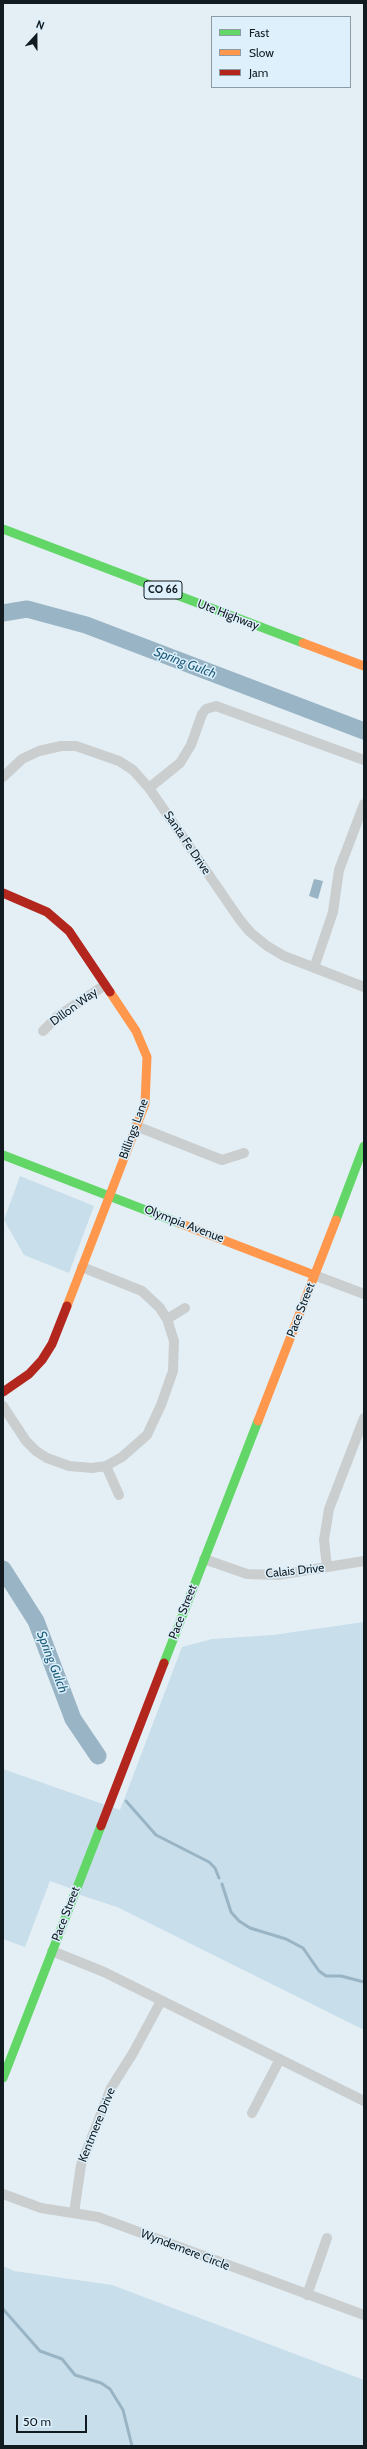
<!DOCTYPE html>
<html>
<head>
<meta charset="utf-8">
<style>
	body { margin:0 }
	#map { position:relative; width:367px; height:2449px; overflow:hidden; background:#e4eff5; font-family:Cabin,sans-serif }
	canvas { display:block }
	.frame { position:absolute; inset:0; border:4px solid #121b20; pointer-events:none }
	.legend { position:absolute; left:211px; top:16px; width:140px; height:72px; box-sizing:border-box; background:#ddf0fc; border:1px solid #8c9ba4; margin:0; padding:5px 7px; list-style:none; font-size:12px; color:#121b20 }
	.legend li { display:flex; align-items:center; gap:8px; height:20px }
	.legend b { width:20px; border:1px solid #8c9ba4 }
	.north { position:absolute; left:16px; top:16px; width:40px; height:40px; -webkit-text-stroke:3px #ddf0fc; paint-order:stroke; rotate:21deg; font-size:11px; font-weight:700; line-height:16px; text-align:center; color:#121b20 }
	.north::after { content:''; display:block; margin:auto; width:14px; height:18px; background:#121b20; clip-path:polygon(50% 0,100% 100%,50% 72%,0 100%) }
	.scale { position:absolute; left:16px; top:2415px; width:71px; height:18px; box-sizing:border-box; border:2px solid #121b20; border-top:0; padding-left:5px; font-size:12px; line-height:14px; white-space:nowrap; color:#121b20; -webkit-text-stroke:3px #ddf0fc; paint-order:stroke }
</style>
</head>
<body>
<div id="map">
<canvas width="367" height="2449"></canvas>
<div class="frame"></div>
<ul class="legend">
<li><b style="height:5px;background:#63d668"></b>Fast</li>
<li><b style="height:5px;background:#ff974d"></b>Slow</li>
<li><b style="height:5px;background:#b3261e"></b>Jam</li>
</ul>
<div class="north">N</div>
<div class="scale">50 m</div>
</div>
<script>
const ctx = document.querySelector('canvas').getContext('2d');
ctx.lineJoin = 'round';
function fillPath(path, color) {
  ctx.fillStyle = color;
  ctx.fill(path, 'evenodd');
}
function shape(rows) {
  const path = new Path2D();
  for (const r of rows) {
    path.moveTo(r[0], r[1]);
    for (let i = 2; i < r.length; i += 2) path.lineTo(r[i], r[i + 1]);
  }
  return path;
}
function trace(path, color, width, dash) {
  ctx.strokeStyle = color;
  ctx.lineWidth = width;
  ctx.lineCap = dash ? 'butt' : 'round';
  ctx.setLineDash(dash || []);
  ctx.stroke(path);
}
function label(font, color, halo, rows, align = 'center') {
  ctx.font = font + ' Cabin,sans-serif';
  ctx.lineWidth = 3;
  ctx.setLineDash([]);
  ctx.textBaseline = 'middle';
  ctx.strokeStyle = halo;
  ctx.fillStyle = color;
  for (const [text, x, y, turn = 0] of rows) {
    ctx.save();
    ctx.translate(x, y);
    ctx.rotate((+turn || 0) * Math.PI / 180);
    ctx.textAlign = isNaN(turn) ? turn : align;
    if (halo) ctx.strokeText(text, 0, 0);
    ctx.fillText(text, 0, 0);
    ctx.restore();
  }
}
fillPath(shape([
	[20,1176,94,1206,69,1273,24,1255,4,1220],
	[364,1622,364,2030,117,1907,74,1893,75,1890,50,1881,25,1947,3,1939,3,1769,120,1810,182,1647,212,1639,273,1635],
	[3,2266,14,2271,112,2285,364,2380,364,2446,3,2446]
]), '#c8deeb');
fillPath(shape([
	[314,879,323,881,318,899,309,896]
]), '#98b4c5');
trace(shape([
	[126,1801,156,1835,209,1862,215,1868,219,1878],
	[222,1884,231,1912,239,1921,250,1928,286,1939,303,1948,319,1971,326,1976,341,1976,364,1982],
	[3,2309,40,2351,62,2359,75,2375,101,2383,110,2389,123,2410,132,2446]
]), '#98b4c5', 3);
trace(shape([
	[3,613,27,609,86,625,364,731],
	[3,1569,36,1621,73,1719,98,1756]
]), '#98b4c5', 17);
trace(shape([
	[3,777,22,759,39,751,61,746,76,746,119,761,133,770,149,788,240,920,250,932,267,946,284,956,364,987],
	[149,788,180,763,191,745,202,714,206,709,216,706,364,760],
	[314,968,333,912,339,870,364,804],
	[43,1031,58,1016,105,985],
	[136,1126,222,1160,244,1153],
	[314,1275,364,1294],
	[167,1319,185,1308],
	[3,1406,26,1441,36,1451,47,1458,69,1466,92,1468,106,1466,122,1457,147,1435,161,1405,173,1371,174,1341,167,1319,160,1308,142,1291,82,1267],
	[106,1466,119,1495],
	[204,1559,247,1574,278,1575,364,1561],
	[327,1567,324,1540,329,1509,364,1418],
	[52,1951,104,1972,364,2101],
	[252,2113,280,2059],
	[3,2194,41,2208,98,2217,364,2315],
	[74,2213,81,2165,111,2088,133,2053,161,2001],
	[307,2295,327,2238]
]), '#cacecf', 10);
trace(shape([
	[3,529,303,643],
	[3,1155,179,1223],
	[336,1220,364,1146],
	[164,1663,258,1421],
	[3,2078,101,1826]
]), '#63d668', 9);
trace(shape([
	[303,643,364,666],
	[179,1223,314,1275],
	[67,1306,145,1104,147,1057,136,1031,110,992],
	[258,1421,336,1220]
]), '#ff974d', 9);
trace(shape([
	[3,893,47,912,69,931,110,992],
	[3,1392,29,1374,42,1360,52,1344,67,1306],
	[101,1826,164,1663]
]), '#b3261e', 9);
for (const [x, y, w] of [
	[163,590,38]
]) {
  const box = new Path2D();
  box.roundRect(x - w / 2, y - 9, w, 18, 3);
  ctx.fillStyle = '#ddf0fc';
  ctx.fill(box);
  trace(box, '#121b20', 1);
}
label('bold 11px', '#121b20', null, [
	["CO 66",163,590]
]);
label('12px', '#121b20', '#ddf0fc', [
	["Ute Highway",228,615,21],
	["Santa Fe Drive",187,843,56],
	["Dillon Way",74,1007,-36],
	["Billings Lane",134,1129,-70],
	["Olympia Avenue",184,1224,21],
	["Pace Street",301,1310,-69],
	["Calais Drive",295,1571,-6],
	["Pace Street",183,1612,-69],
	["Pace Street",66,1914,-69],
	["Kentmere Drive",97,2125,-68],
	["Wyndemere Circle",185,2250,21]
]);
label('italic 13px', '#1d5b7a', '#ddf0fc', [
	["Spring Gulch",185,663,21],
	["Spring Gulch",52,1662,69]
]);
</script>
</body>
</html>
